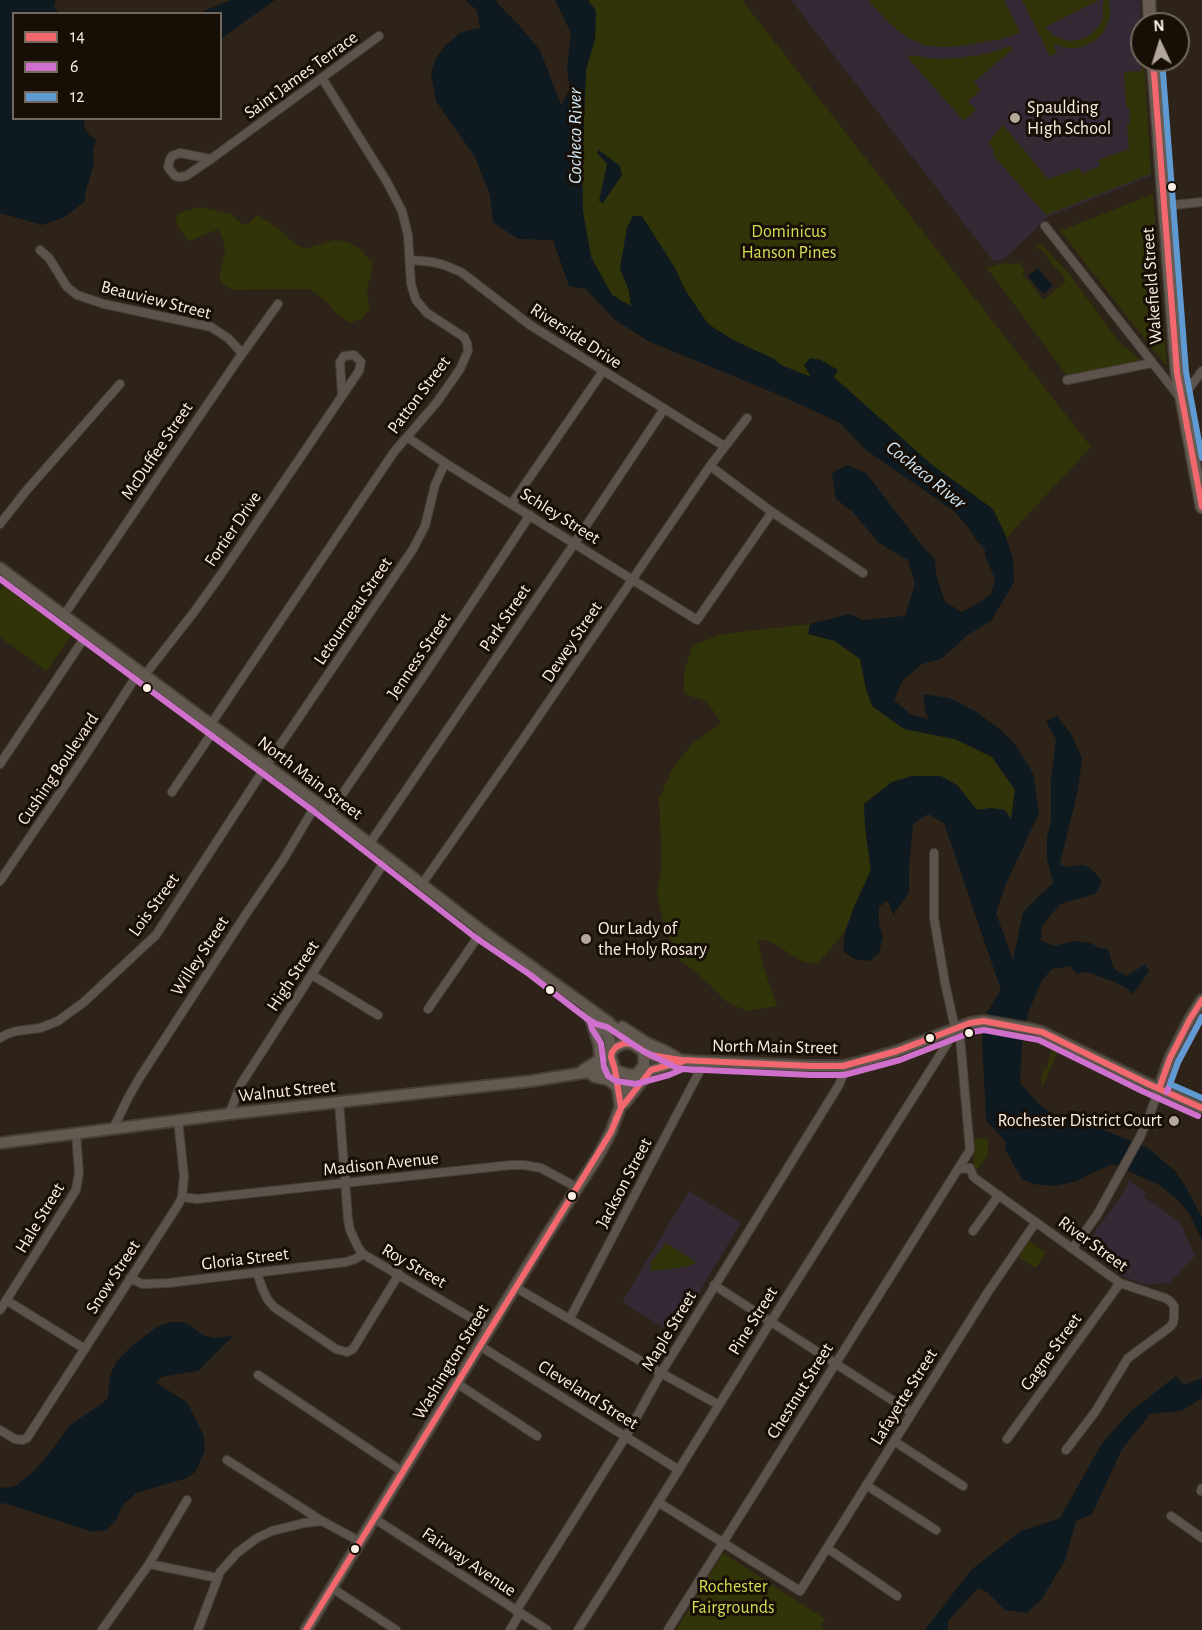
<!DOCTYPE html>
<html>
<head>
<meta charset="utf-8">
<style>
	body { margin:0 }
	#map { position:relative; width:1202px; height:1630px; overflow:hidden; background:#2d2318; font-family:"Alegreya Sans",sans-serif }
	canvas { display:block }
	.legend { position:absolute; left:12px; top:12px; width:210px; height:108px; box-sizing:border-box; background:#170e06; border:2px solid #72685e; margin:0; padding:8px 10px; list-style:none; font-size:18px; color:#fbeee2 }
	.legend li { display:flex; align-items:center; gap:12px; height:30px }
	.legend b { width:30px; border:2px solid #72685e }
	.north { position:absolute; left:1130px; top:12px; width:60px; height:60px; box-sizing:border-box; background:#170e06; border:2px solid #72685e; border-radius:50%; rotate:356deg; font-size:16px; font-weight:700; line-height:24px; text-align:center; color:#fbeee2 }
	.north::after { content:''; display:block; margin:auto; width:21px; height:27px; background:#b3a79b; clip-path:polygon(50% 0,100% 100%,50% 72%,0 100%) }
</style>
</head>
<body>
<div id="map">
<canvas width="1202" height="1630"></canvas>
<ul class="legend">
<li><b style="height:8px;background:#f3686e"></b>14</li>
<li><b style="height:8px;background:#cf70cc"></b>6</li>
<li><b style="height:8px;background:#609ad2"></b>12</li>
</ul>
<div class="north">N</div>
</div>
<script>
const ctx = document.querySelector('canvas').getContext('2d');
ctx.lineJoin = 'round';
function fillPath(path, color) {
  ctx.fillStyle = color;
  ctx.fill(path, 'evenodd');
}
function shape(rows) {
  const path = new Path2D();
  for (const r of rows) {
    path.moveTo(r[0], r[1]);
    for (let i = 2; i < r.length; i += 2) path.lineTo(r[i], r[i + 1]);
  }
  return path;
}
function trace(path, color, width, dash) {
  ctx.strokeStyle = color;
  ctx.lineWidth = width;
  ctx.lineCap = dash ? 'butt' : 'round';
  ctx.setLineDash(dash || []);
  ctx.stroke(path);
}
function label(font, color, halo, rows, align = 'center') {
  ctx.font = font + ' "Alegreya Sans",sans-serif';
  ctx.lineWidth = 6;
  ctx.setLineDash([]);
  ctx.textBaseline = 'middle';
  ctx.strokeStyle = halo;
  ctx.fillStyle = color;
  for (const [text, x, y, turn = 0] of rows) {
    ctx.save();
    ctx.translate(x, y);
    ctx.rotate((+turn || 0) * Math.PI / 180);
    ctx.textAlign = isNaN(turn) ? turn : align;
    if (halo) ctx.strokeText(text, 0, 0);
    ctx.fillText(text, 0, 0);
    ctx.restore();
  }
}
fillPath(shape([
	[791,0,1140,0,1142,60,1144,60,1151,176,1047,217,1034,231,1004,259,993,261],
	[1129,1181,1145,1192,1144,1197,1180,1222,1195,1256,1169,1283,1143,1285,1121,1275,1084,1247,1123,1193],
	[689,1191,741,1223,674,1334,622,1302]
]), '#342935');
fillPath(shape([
	[588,0,742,0,1091,447,1006,538,993,509,932,465,833,377,837,370,812,378,781,365,774,359,731,339,708,324,685,290,675,268,627,228,620,268,629,291,631,307,612,295,591,257,583,212,582,169,586,69,595,38,596,11],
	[868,0,1004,0,1020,32,1014,35,997,40,961,46,940,47,924,45,910,39,903,34,889,23],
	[1022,0,1099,0,1045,27,1054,36,1069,41,1079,40,1089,36,1098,28,1103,17,1103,0,1109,0,1110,16,1105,30,1095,41,1078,48,1066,48,1053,44,1057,53,1050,56],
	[1140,44,1142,44,1142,60,1144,60,1151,174,1046,215,994,156,993,148,988,143,1003,125,1048,179,1080,168,1082,174,1100,166,1098,160,1129,149,1127,124,1130,124,1129,107,1126,107,1124,72,1142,71],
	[1010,46,1013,49,974,82,981,90,968,101,976,110,964,121,908,58,911,55,936,59,961,58,989,53],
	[1153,194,1164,330,1167,364,1165,364,1144,338,1087,265,1060,231],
	[201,207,231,214,242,224,248,224,257,215,275,226,293,242,305,249,334,240,344,241,358,247,373,263,367,291,370,309,361,319,349,323,336,313,324,299,309,289,234,290,223,285,219,277,225,253,223,239,219,229,189,241,176,224,177,215,187,210],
	[1041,244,1070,275,1123,347,1126,347,1140,360,1068,377,987,268,1007,262,1009,265,1013,263,1020,263,1025,270,1022,273,1043,300,1066,281,1040,248,1037,250,1035,248],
	[5,583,73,634,46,671,0,637,0,590],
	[810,624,809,634,835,641,860,659,866,689,872,706,904,729,955,739,992,757,1015,790,1011,820,991,808,977,810,957,785,912,776,893,782,864,804,865,826,871,870,854,907,845,932,817,964,803,962,770,941,758,940,764,969,777,1006,748,1011,728,1003,706,981,680,960,665,929,657,895,662,865,659,799,672,769,692,744,721,723,708,702,684,694,684,674,692,645,723,634],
	[1044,1044,1064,1053,1063,1054,1057,1053,1043,1085,1041,1084,1043,1069,1047,1069,1051,1050,1044,1046],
	[988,1138,988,1156,976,1170,974,1165,973,1139],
	[1029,1241,1046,1253,1036,1268,1018,1257],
	[666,1243,696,1262,696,1263,686,1267,651,1271,651,1262],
	[723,1553,825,1619,821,1626,827,1630,676,1630]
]), '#313309');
fillPath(shape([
	[0,0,56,0,54,7,60,13,14,14,14,118,85,119,84,127,90,136,96,139,93,151,94,163,85,194,85,201,65,217,42,225,0,213],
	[231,0,275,0,221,39,220,14,199,13],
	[465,0,496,0,499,5,517,23,540,50,561,105,570,88,567,67,571,33,555,0,588,0,596,11,595,39,586,69,582,169,583,212,591,257,612,295,631,306,629,291,620,268,627,228,633,216,642,216,675,268,685,290,708,324,731,339,774,359,781,365,811,377,804,365,810,358,821,360,838,370,834,377,932,465,993,509,1004,532,1013,558,1014,582,991,621,969,634,941,659,922,664,903,680,894,700,910,714,928,719,925,709,923,694,949,698,975,711,1002,731,1014,743,1033,773,1039,813,1005,886,996,913,1013,960,1023,912,1039,896,1053,883,1047,859,1047,837,1051,822,1051,779,1056,740,1046,721,1057,716,1071,734,1082,758,1078,790,1060,864,1065,867,1082,865,1089,867,1098,876,1102,883,1095,894,1060,904,1042,926,1041,940,1054,946,1075,941,1091,943,1099,948,1108,949,1114,969,1127,976,1145,964,1149,971,1133,994,1125,987,1112,981,1087,972,1077,974,1070,966,1052,969,1042,980,1028,1013,1022,1045,1020,1083,1039,1104,1052,1114,1073,1117,1148,1148,1175,1171,1186,1187,1202,1218,1202,1240,1190,1215,1178,1200,1159,1185,1113,1164,1090,1174,1077,1181,1055,1186,1033,1184,1022,1179,1005,1149,1006,1142,986,1120,982,1039,987,1012,1001,990,944,823,928,814,913,824,909,866,909,893,893,915,888,900,879,907,879,925,883,936,879,953,870,961,854,959,843,951,845,932,854,907,871,870,865,826,864,804,892,782,912,776,941,776,957,785,977,810,991,808,1005,810,1011,819,1015,790,992,757,955,739,904,729,872,706,866,689,860,659,835,641,808,634,810,624,849,614,862,620,905,616,915,584,908,560,879,543,852,511,836,499,832,473,847,465,866,473,922,546,935,559,936,575,945,602,962,612,982,601,991,594,995,579,985,555,985,549,976,540,968,527,954,511,866,450,840,423,784,397,648,341,614,319,586,289,569,286,553,240,518,239,493,222,490,195,475,157,436,101,431,74,435,59,447,44,461,32,480,28,477,10],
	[599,150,620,166,622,175,603,203,599,201,607,164,597,153],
	[1038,268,1053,286,1043,294,1028,276],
	[171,1322,182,1322,191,1326,203,1335,214,1338,233,1336,198,1371,161,1377,156,1383,187,1402,204,1436,205,1450,196,1471,187,1478,136,1493,123,1505,116,1520,106,1530,93,1532,8,1504,0,1503,0,1487,7,1488,17,1485,35,1470,53,1449,69,1426,103,1403,108,1397,110,1376,116,1362,134,1344,157,1327],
	[1176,1376,1184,1385,1202,1378,1202,1398,1181,1411,1150,1414,1121,1451,1092,1514,1076,1521,1065,1561,1041,1600,1027,1613,1012,1611,1005,1610,987,1592,978,1588,948,1621,948,1630,925,1630,971,1570,1021,1531,1060,1518,1102,1443,1130,1412]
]), '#0e1a20');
const minor = shape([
	[211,159,180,153,172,156,170,159,168,167,170,170,175,176,179,177,186,176,211,159,379,36],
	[1164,206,1202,202],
	[1045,226,1181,399,1202,371],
	[40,250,49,258,67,287,77,295,104,304,211,327,228,338,242,353],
	[411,260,432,262,444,265,461,272,530,325,724,446],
	[1067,380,1152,363],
	[407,437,445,463,697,620,772,512],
	[710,466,772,512,863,573],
	[512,503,603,371],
	[0,524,26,491,120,384],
	[64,615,237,361,278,304],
	[144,676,194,612,222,573,359,371,361,362,354,355,344,356,340,362,342,394],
	[211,724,373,483,394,452,437,402,460,369,468,351,467,343,464,337,427,313,416,300,411,284,408,235,402,211,387,182,322,78],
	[0,764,87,634],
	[172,792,216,727],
	[330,812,427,671,530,515],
	[370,843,574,544,664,409],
	[0,881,83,759,139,672],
	[422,884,517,748,710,466,747,418],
	[312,975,378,1015],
	[428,1009,482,931],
	[0,1038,7,1034,17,1031,40,1028,58,1021,84,1002,156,935,266,766,413,549,425,526,435,485,445,463],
	[339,1102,348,1219,350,1230,358,1247,363,1254,490,1329],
	[229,1114,241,1084,387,858],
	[113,1129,128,1098,140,1077,246,914,283,860,317,803],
	[958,1169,970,1168,973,1176,976,1179,1120,1283,1165,1298,1170,1301,1174,1306,1174,1317,1173,1323,1170,1327,1128,1358,1095,1412,1066,1450],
	[182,1197,197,1199,511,1165,524,1165,541,1168,578,1188],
	[973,1231,999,1195],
	[1073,1248,1097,1215,1140,1137,1150,1114,1159,1089],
	[257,1273,263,1290,268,1300,274,1307,336,1349,347,1352,353,1349,399,1274],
	[130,1278,142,1284,168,1283,346,1262,355,1259,363,1254],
	[714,1285,912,1413],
	[515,1287,661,1373,719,1405],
	[6,1300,85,1349],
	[0,1310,76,1190,79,1173,76,1133],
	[570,1318,705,1061],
	[480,1346,679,1470],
	[258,1375,403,1472],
	[458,1384,537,1436],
	[0,1430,15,1439,22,1440,27,1438,178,1205,182,1197,184,1176,178,1120],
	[1007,1439,1120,1283],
	[894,1441,963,1486],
	[227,1460,322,1521,361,1542],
	[866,1485,936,1530],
	[1201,1491,1202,1488],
	[658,1502,800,1591,988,1292,1036,1222],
	[1171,1516,1202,1538],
	[375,1519,547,1630],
	[827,1548,897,1596],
	[149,1564,218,1578],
	[332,1588,396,1630],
	[516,1611,626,1436,661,1373,839,1085,843,1075,843,1066],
	[102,1630,149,1564,187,1500],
	[198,1630,220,1572,237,1553,257,1538,272,1531,304,1523,322,1521],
	[510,1630,520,1613],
	[578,1630,615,1572,770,1323,947,1044,955,1028,945,983,934,918,934,853],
	[668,1630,970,1150,959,1026]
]);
const secondary = shape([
	[0,568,317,803,482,931,607,1021,632,1044,650,1055,663,1058,692,1061,811,1066,843,1066,860,1062,897,1051,970,1023,984,1021,1031,1029,1042,1032,1146,1083,1202,1108],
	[587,1007,599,1045,600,1058],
	[599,1016,600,1025,606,1032,610,1041,611,1057,615,1070,620,1105],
	[622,1027,647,1043,667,1052,679,1059],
	[583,1070,612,1052,616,1047,625,1043,632,1044],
	[588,1072,595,1077,609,1080,617,1087],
	[1159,1089,1170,1058,1190,1019,1202,1000],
	[625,1103,650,1071],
	[0,1143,229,1114,531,1081,588,1072,593,1070,615,1070,626,1074,635,1075,679,1062],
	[306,1630,545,1238,598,1156,611,1132,629,1083,641,1069,644,1064,644,1055,642,1050]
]);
const primary = shape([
	[1149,0,1150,24],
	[1153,60,1177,373,1202,507]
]);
trace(minor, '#473e36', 10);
trace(secondary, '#473e36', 14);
trace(primary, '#473e36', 15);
trace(minor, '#5c534c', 8);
trace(secondary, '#625950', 10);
trace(primary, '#685d54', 12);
trace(shape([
	[1153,60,1177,373,1202,507],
	[1159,1089,1170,1058,1190,1019,1202,1000],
	[616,1119,621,1108,651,1070,684,1061],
	[306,1630,611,1132,621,1108,615,1070,611,1057,612,1052,616,1047,625,1043,632,1044,650,1055,681,1060,811,1066,843,1066,897,1051,970,1023,984,1021,1042,1032,1146,1083,1202,1108]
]), '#f3686e', 6);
trace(shape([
	[0,579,312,810,476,938,529,974,590,1021,592,1029,601,1043,604,1067,608,1076,616,1081,636,1084,669,1075,683,1069,811,1075,844,1075,900,1060,972,1032,984,1030,1039,1040,1142,1091,1198,1116],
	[588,1019,596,1024,607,1027,643,1051,677,1068,693,1070],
	[1167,1092,1178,1062,1202,1017]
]), '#cf70cc', 6);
trace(shape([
	[1162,60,1186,372,1202,458],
	[1202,1017,1178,1062,1170,1084,1202,1098]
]), '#609ad2', 6);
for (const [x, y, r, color] of [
	[1015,118,6,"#b3a79b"],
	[1172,187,5,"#fbeee2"],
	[147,688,5,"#fbeee2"],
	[586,939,6,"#b3a79b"],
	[550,990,5,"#fbeee2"],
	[969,1033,5,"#fbeee2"],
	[930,1038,5,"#fbeee2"],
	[1174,1121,6,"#b3a79b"],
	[572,1196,5,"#fbeee2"],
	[355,1549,5,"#fbeee2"]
]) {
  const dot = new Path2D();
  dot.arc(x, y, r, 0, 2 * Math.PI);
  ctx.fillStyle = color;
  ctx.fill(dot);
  trace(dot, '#170e06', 2);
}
label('18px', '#fbeee2', '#170e06', [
	["Saint James Terrace",301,75,-36],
	["Wakefield Street",1152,286,-94],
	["Beauview Street",156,300,14],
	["Riverside Drive",576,336,33],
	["Patton Street",419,395,-53],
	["McDuffee Street",157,451,-56],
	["Schley Street",560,516,32],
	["Fortier Drive",233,529,-56],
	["Letourneau Street",353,611,-56],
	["Park Street",505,618,-56],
	["Dewey Street",572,642,-56],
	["Jenness Street",419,656,-56],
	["Cushing Boulevard",58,769,-56],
	["North Main Street",310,778,37],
	["Lois Street",154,905,-54],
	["Willey Street",200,956,-57],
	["High Street",293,976,-57],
	["North Main Street",775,1047,1],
	["Walnut Street",287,1091,-6],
	["Madison Avenue",381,1164,-6],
	["Jackson Street",624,1183,-62],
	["Hale Street",40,1218,-59],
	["River Street",1093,1244,36],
	["Gloria Street",245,1259,-7],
	["Roy Street",414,1266,30],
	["Snow Street",113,1277,-57],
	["Pine Street",753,1321,-58],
	["Maple Street",669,1331,-59],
	["Gagne Street",1051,1352,-54],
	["Washington Street",451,1362,-59],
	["Chestnut Street",800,1391,-58],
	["Cleveland Street",588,1395,32],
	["Lafayette Street",904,1397,-58],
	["Fairway Avenue",469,1562,34]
]);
label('18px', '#fbeee2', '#170e06', [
	["Spaulding",1027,108],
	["High School",1027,129],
	["Our Lady of",598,929],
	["the Holy Rosary",598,950],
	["Rochester District Court",1162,1121,"right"]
], 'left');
label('18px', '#d5dd55', '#170e06', [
	["Dominicus",789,232],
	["Hanson Pines",789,253],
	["Rochester",733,1587],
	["Fairgrounds",733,1608]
]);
label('italic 20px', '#cee5f3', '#170e06', [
	["Cocheco River",575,136,-90],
	["Cocheco River",926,475,39]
]);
</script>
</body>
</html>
